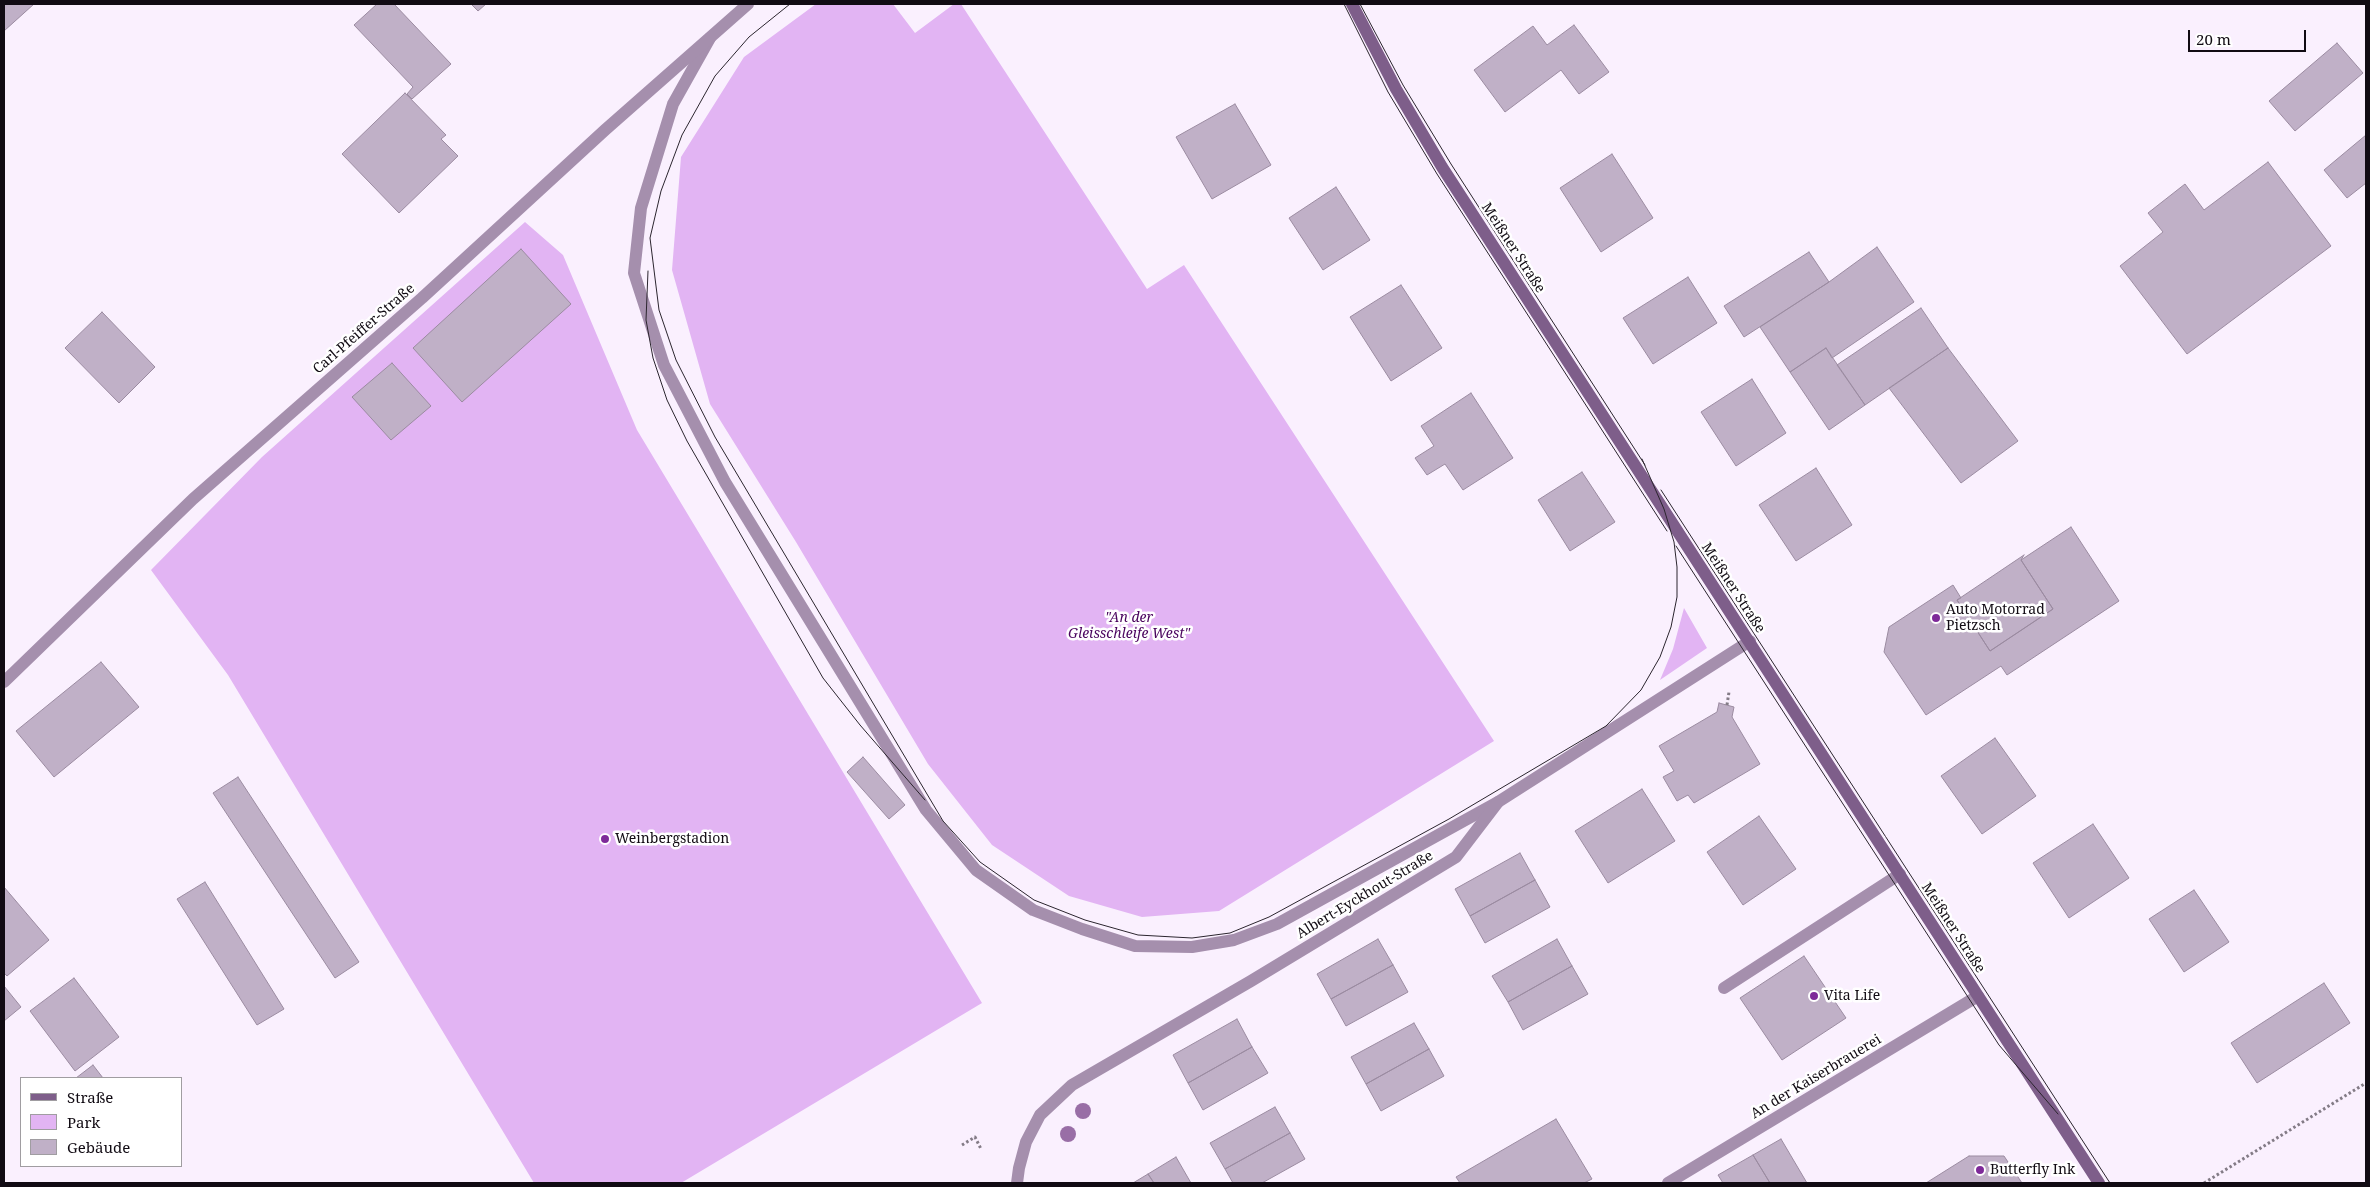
<!DOCTYPE html>
<html>
<head>
<meta charset="utf-8">
<style>
	body { margin:0 }
	#map { position:relative; width:2370px; height:1187px; overflow:hidden; background:#faf0fe; font-family:"Noto Serif",serif }
	canvas { display:block }
	.frame { position:absolute; inset:0; border:5px solid #110b13; pointer-events:none }
	.legend { position:absolute; left:20px; top:1077px; width:162px; height:90px; box-sizing:border-box; background:#fff; border:1px solid #a09da1; margin:0; padding:6px 9px; list-style:none; font-size:15px; color:#110b13 }
	.legend li { display:flex; align-items:center; gap:10px; height:25px }
	.legend b { width:25px; border:1px solid #a09da1 }
	.scale { position:absolute; left:2188px; top:30px; width:118px; height:22px; box-sizing:border-box; border:2px solid #110b13; border-top:0; padding-left:6px; font-size:15px; line-height:18px; white-space:nowrap; color:#110b13; -webkit-text-stroke:4px #fff; paint-order:stroke }
</style>
</head>
<body>
<div id="map">
<canvas width="2370" height="1187"></canvas>
<div class="frame"></div>
<ul class="legend">
<li><b style="height:6px;background:#7e5e8a"></b>Straße</li>
<li><b style="height:14px;background:#e2b4f3"></b>Park</li>
<li><b style="height:14px;background:#c0b0c7"></b>Gebäude</li>
</ul>
<div class="scale">20 m</div>
</div>
<script>
const ctx = document.querySelector('canvas').getContext('2d');
ctx.lineJoin = 'round';
function fillPath(path, color) {
  ctx.fillStyle = color;
  ctx.fill(path, 'evenodd');
}
function shape(rows) {
  const path = new Path2D();
  for (const r of rows) {
    path.moveTo(r[0], r[1]);
    for (let i = 2; i < r.length; i += 2) path.lineTo(r[i], r[i + 1]);
  }
  return path;
}
function trace(path, color, width, dash) {
  ctx.strokeStyle = color;
  ctx.lineWidth = width;
  ctx.lineCap = dash ? 'butt' : 'round';
  ctx.setLineDash(dash || []);
  ctx.stroke(path);
}
function label(font, color, halo, rows, align = 'center') {
  ctx.font = font + ' "Noto Serif",serif';
  ctx.lineWidth = 5;
  ctx.setLineDash([]);
  ctx.textBaseline = 'middle';
  ctx.strokeStyle = halo;
  ctx.fillStyle = color;
  for (const [text, x, y, turn = 0] of rows) {
    ctx.save();
    ctx.translate(x, y);
    ctx.rotate((+turn || 0) * Math.PI / 180);
    ctx.textAlign = isNaN(turn) ? turn : align;
    if (halo) ctx.strokeText(text, 0, 0);
    ctx.fillText(text, 0, 0);
    ctx.restore();
  }
}
fillPath(shape([
	[816,4,893,4,915,33,954,4,961,4,1147,289,1184,265,1494,741,1219,911,1142,917,1069,896,992,845,928,764,796,542,710,404,672,270,681,157,744,57],
	[525,222,563,255,637,430,982,1003,681,1183,534,1183,228,675,151,570,262,457],
	[1684,608,1707,648,1660,680,1673,649]
]), '#e2b4f3');
const building = shape([
	[4,4,34,4,4,31,4,4],
	[377,4,394,4,451,64,412,99,407,94,413,87,354,25,377,4],
	[471,4,486,4,478,11,471,4],
	[1574,25,1609,72,1579,94,1561,70,1505,112,1474,70,1533,26,1547,45,1574,25],
	[2337,43,2363,73,2295,131,2269,101,2337,43],
	[405,93,446,135,441,139,458,156,399,213,342,154,405,93],
	[1235,104,1271,165,1212,199,1176,137,1235,104],
	[2366,135,2366,183,2347,198,2324,170,2366,135],
	[1612,154,1653,218,1601,252,1560,188,1612,154],
	[2268,162,2331,246,2187,354,2120,266,2163,232,2148,213,2185,184,2204,210,2268,162],
	[1336,187,1370,240,1323,270,1289,218,1336,187],
	[1877,247,1914,302,1832,358,1826,348,1790,372,1760,327,1829,282,1877,247],
	[521,249,571,304,462,402,413,348,521,249],
	[1809,252,1829,282,1744,337,1724,306,1809,252],
	[1688,277,1717,323,1653,364,1623,318,1688,277],
	[1401,285,1442,348,1391,381,1350,317,1401,285],
	[1921,308,1948,348,1865,405,1837,365,1921,308],
	[102,312,155,367,119,403,65,348,102,312],
	[1826,348,1865,405,1829,430,1790,372,1826,348],
	[1948,348,2018,441,1961,483,1889,388,1948,348],
	[392,363,431,406,391,440,352,397,392,363],
	[1752,379,1786,433,1736,466,1701,412,1752,379],
	[1471,393,1513,458,1463,490,1445,464,1427,475,1415,458,1434,446,1421,426,1471,393],
	[1816,468,1852,525,1796,561,1759,505,1816,468],
	[1582,472,1615,522,1570,551,1538,500,1582,472],
	[2071,527,2119,601,2007,675,2001,666,1926,715,1884,652,1889,627,1953,585,1961,598,1957,600,1990,651,2053,609,2021,560,2071,527],
	[2024,555,2021,560,2053,609,1990,651,1957,600,2024,555],
	[101,662,139,707,54,777,16,731,101,662],
	[1719,703,1734,707,1732,717,1760,764,1694,803,1688,795,1677,801,1663,777,1674,771,1659,746,1717,712,1719,703],
	[1995,738,2036,796,1982,834,1941,776,1995,738],
	[863,757,905,805,889,819,847,772,863,757],
	[238,777,359,962,335,978,213,793,238,777],
	[1642,789,1675,841,1608,883,1575,831,1642,789],
	[1759,816,1796,869,1743,905,1707,852,1759,816],
	[2093,824,2129,878,2069,918,2033,863,2093,824],
	[1520,853,1535,880,1470,916,1455,889,1520,853],
	[1535,880,1550,907,1485,943,1470,916,1535,880],
	[205,882,284,1009,257,1025,177,899,205,882],
	[4,887,49,940,7,976,4,973,4,887],
	[2194,890,2229,942,2184,972,2149,919,2194,890],
	[1378,939,1393,965,1331,999,1317,974,1378,939],
	[1557,939,1572,966,1508,1002,1492,976,1557,939],
	[1804,956,1846,1018,1782,1060,1740,998,1804,956],
	[1393,965,1408,992,1346,1026,1331,999,1393,965],
	[1572,966,1588,994,1523,1030,1508,1002,1572,966],
	[74,978,119,1037,75,1071,30,1011,74,978],
	[2324,983,2350,1023,2257,1083,2231,1043,2324,983],
	[4,986,21,1007,4,1021,4,986],
	[1237,1019,1252,1047,1188,1083,1173,1055,1237,1019],
	[1414,1023,1429,1049,1366,1084,1351,1057,1414,1023],
	[1252,1047,1268,1073,1203,1110,1188,1083,1252,1047],
	[1429,1049,1444,1076,1381,1111,1366,1084,1429,1049],
	[93,1065,103,1078,76,1078,93,1065],
	[1275,1107,1290,1133,1225,1169,1210,1143,1275,1107],
	[1556,1119,1592,1179,1584,1183,1460,1183,1456,1177,1556,1119],
	[1290,1133,1305,1159,1262,1183,1233,1183,1225,1169,1290,1133],
	[1781,1139,1807,1183,1770,1183,1753,1155,1781,1139],
	[1753,1155,1770,1183,1723,1183,1718,1175,1753,1155],
	[1969,1156,2004,1156,2022,1183,1926,1183,1969,1156],
	[1176,1157,1191,1183,1154,1183,1148,1174,1176,1157],
	[1148,1174,1154,1183,1133,1183,1148,1174]
]);
fillPath(building, '#c0b0c7');
trace(building, '#9b8ba1', 1);
trace(shape([
	[1727,705,1729,692],
	[962,1145,975,1137,981,1149],
	[2204,1183,2366,1083]
]), '#837b86', 3, [2.5, 2.5]);
trace(shape([
	[710,38,673,104,641,208,634,273,664,365,725,482,926,810,976,870,1033,910,1082,929,1135,946,1192,947,1234,940,1277,924,1498,802],
	[1724,988,1900,874]
]), '#a58fad', 12);
trace(shape([
	[4,682,193,499,422,298,605,130,748,4],
	[1017,1183,1019,1168,1026,1142,1040,1115,1072,1085,1251,981,1456,857,1498,802,1750,641],
	[1668,1183,1978,996]
]), '#a58fad', 12);
trace(shape([
	[1352,4,1396,89,1442,167,2099,1183]
]), '#7e5e8a', 12);
trace(shape([
	[790,4,749,37,715,76,682,135,661,191,650,238,659,310,676,360,715,437,943,821,980,862,1034,900,1085,920,1138,935,1192,938,1230,933,1269,917,1449,819,1606,726,1641,690,1660,657,1671,627,1677,597,1677,567,1674,542,1664,509,1642,459],
	[1344,4,1388,92,1437,174,1667,531],
	[1360,4,1403,85,1451,164,1645,465],
	[648,271,646,320,653,358,667,400,687,441,823,678,860,725,925,800],
	[1661,490,2110,1183],
	[1676,546,1999,1045,2058,1114]
]), '#2b252e', 1);
ctx.fillStyle = '#996ea6';
for (const [x, y] of [
	[1083,1111],
	[1068,1134]
]) {
  ctx.beginPath();
  ctx.arc(x, y, 8, 0, 2 * Math.PI);
  ctx.fill();
}
for (const [x, y, r, color] of [
	[1936,618,5,"#7e2a99"],
	[605,839,5,"#7e2a99"],
	[1814,996,5,"#7e2a99"],
	[1980,1170,5,"#7e2a99"]
]) {
  const dot = new Path2D();
  dot.arc(x, y, r, 0, 2 * Math.PI);
  ctx.fillStyle = color;
  ctx.fill(dot);
  trace(dot, '#fff', 2);
}
label('14px', '#110b13', '#fff', [
	["Meißner Straße",1513,248,57],
	["Carl-Pfeiffer-Straße",364,329,-41],
	["Meißner Straße",1733,588,57],
	["Albert-Eyckhout-Straße",1365,895,-31],
	["Meißner Straße",1953,928,57],
	["An der Kaiserbrauerei",1816,1077,-31]
]);
label('14px', '#110b13', '#fff', [
	["Auto Motorrad",1946,610],
	["Pietzsch",1946,626],
	["Weinbergstadion",615,839],
	["Vita Life",1824,996],
	["Butterfly Ink",1990,1170]
], 'left');
label('italic 14px', '#4a045e', '#fff', [
	["\"An der",1129,618],
	["Gleisschleife West\"",1129,634]
]);
</script>
</body>
</html>
